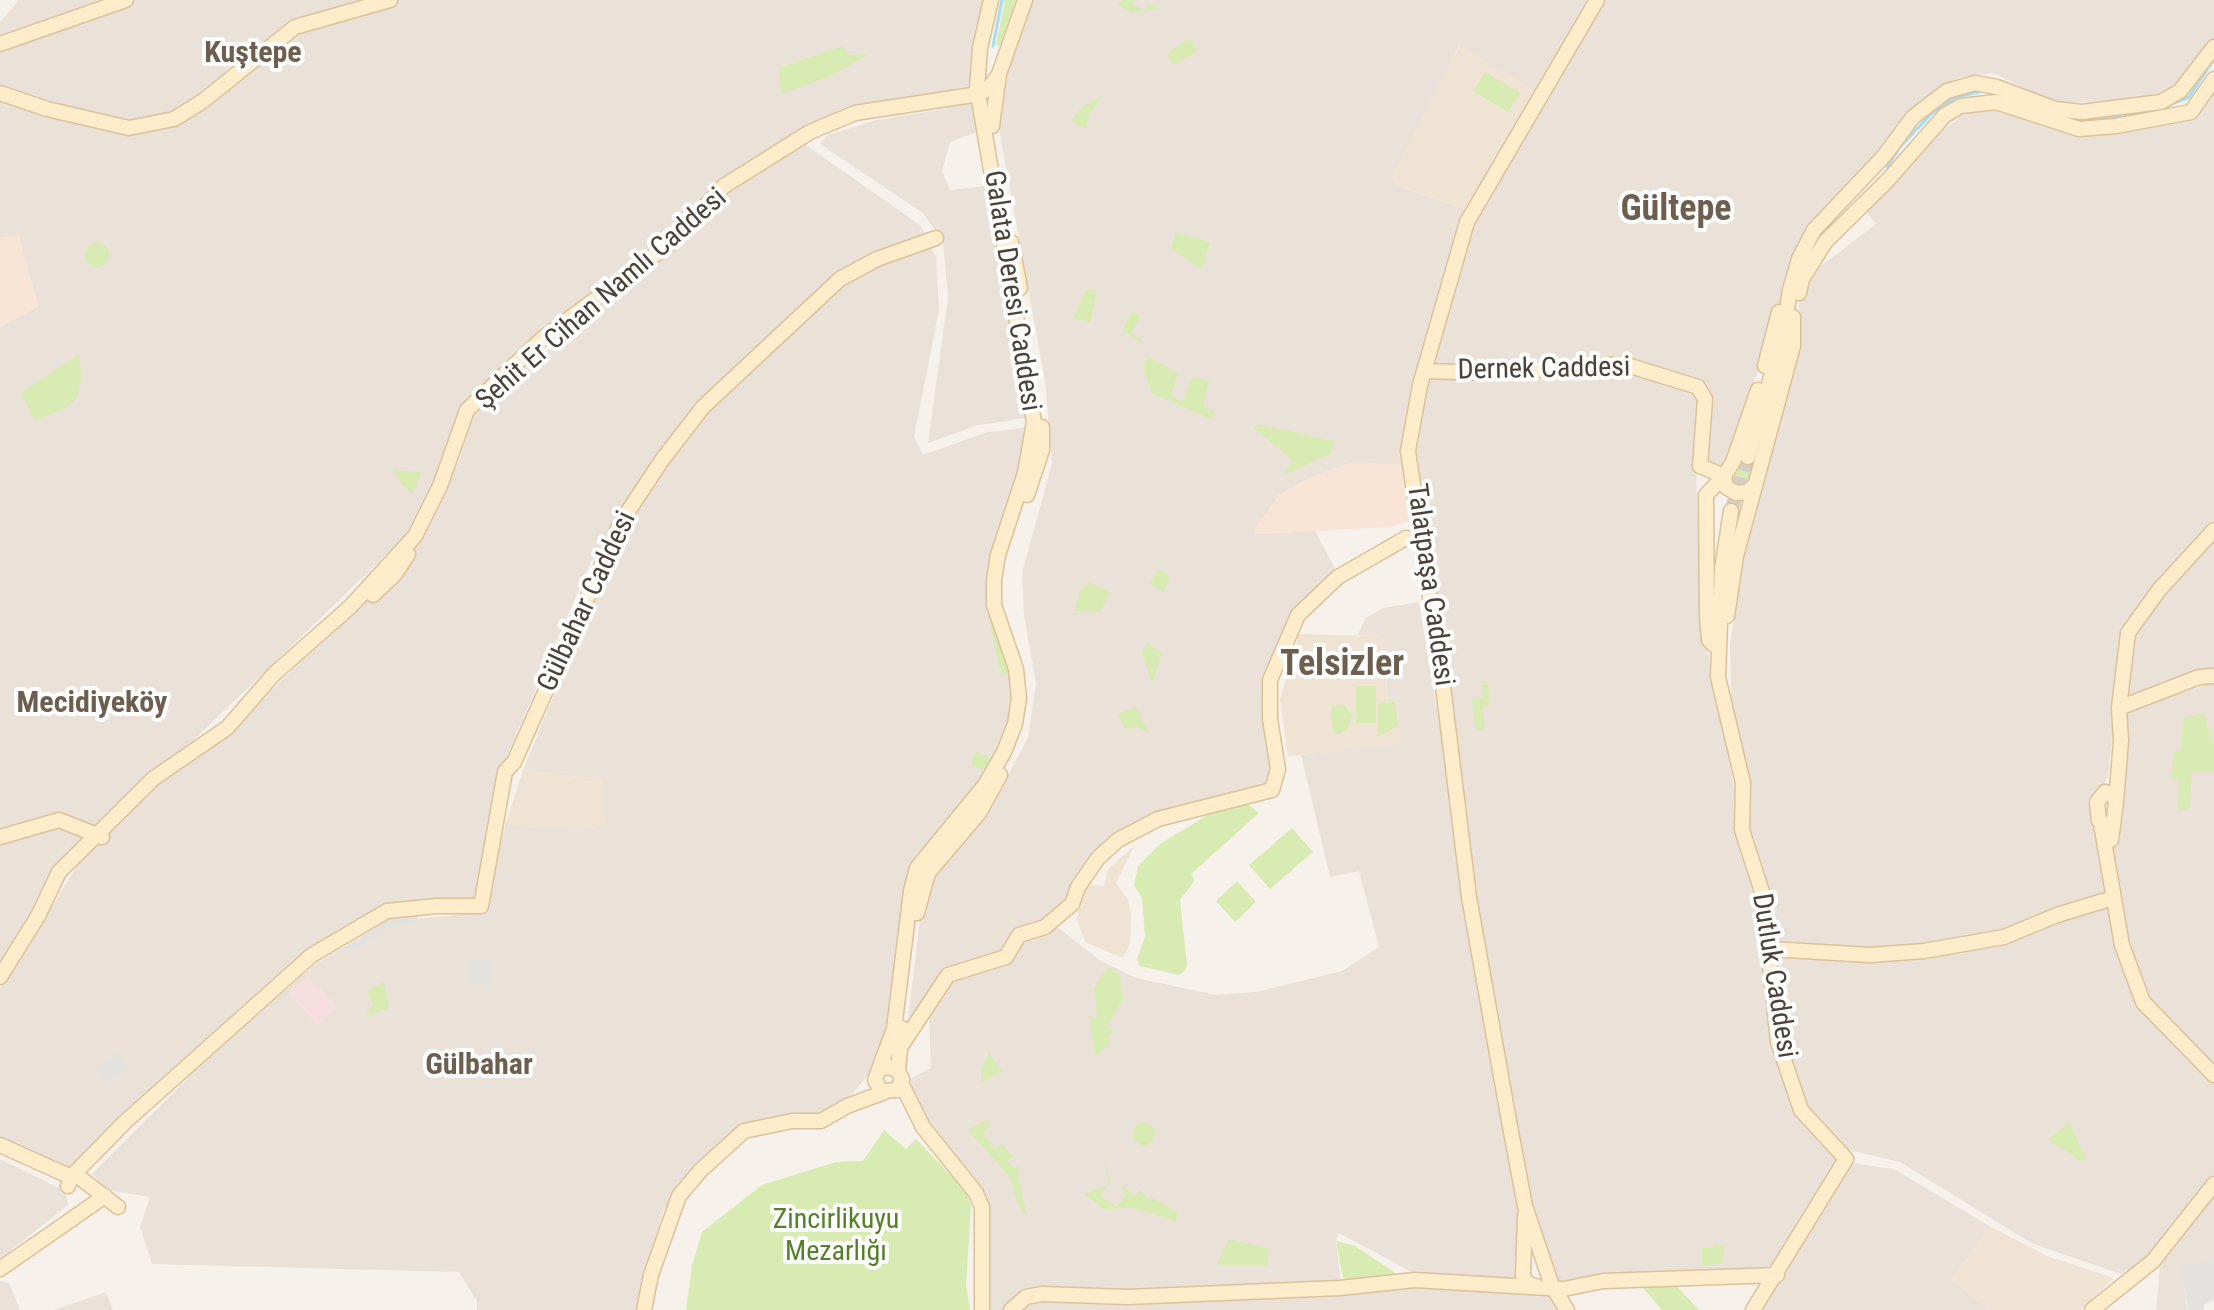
<!DOCTYPE html>
<html>
<head>
<meta charset="utf-8">
<style>
	body { margin:0 }
	canvas { display:block; background:#f6f1eb }
</style>
</head>
<body>
<canvas width="2214" height="1310"></canvas>
<script>
const ctx = document.querySelector('canvas').getContext('2d');
ctx.lineJoin = 'round';
function fillPath(path, color) {
  ctx.fillStyle = color;
  ctx.fill(path, 'evenodd');
}
function shape(rows) {
  const path = new Path2D();
  for (const r of rows) {
    if (r.length === 3) {
      path.moveTo(r[0] + r[2], r[1]);
      path.arc(r[0], r[1], r[2], 0, 2 * Math.PI);
      continue;
    }
    path.moveTo(r[0], r[1]);
    for (let i = 2; i < r.length; i += 2) path.lineTo(r[i], r[i + 1]);
  }
  return path;
}
function trace(path, color, width, dash) {
  ctx.strokeStyle = color;
  ctx.lineWidth = width;
  ctx.lineCap = dash ? 'butt' : 'round';
  ctx.setLineDash(dash || []);
  ctx.stroke(path);
}
function label(font, color, halo, rows, align = 'center') {
  ctx.font = font + ' "Roboto Condensed",sans-serif';
  ctx.lineWidth = 8;
  ctx.setLineDash([]);
  ctx.textBaseline = 'middle';
  ctx.strokeStyle = halo;
  ctx.fillStyle = color;
  for (const [text, x, y, turn = 0] of rows) {
    ctx.save();
    ctx.translate(x, y);
    ctx.rotate((+turn || 0) * Math.PI / 180);
    ctx.textAlign = isNaN(turn) ? turn : align;
    if (halo) ctx.strokeText(text, 0, 0);
    ctx.fillText(text, 0, 0);
    ctx.restore();
  }
}
fillPath(shape([
	[19,0,110,0,0,37,0,22],
	[135,0,984,0,970,66,971,88,849,113,801,129,761,153,701,198,669,238,591,293,489,378,461,407,444,472,408,534,132,799,237,726,417,543,460,459,472,412,676,245,731,191,803,143,920,225,927,236,871,256,756,351,629,503,591,562,499,774,475,899,375,921,298,965,68,1180,0,1149,0,988,95,838,64,869,0,978,0,327,38,306,19,237,0,238,0,50],
	[1030,0,1591,0,1570,29,1537,93,1459,45,1396,185,1468,210,1405,465,1349,463,1307,479,1279,495,1256,534,1315,531,1336,570,1291,618,1268,665,1264,696,1274,767,1269,786,1113,837,1067,903,1006,950,945,969,907,1029,922,903,933,875,1000,790,1028,738,1036,683,1024,615,1022,573,1052,463,1045,381,999,129,1005,75],
	[1603,0,2214,0,2214,40,2167,93,2129,100,2054,103,1994,73,1959,77,1928,96,1823,215,1796,253,1751,392,1723,467,1704,462,1701,381,1662,367,1621,358,1498,369,1433,365,1473,223],
	[2214,89,2214,524,2123,635,2108,777,2094,799,2109,895,1999,935,1874,953,1773,947,1751,841,1747,778,1732,718,1730,644,1752,509,1797,337,1799,301,1813,272,1876,224,1864,210,1929,139,1971,110,2001,107,2082,133,2184,122],
	[973,100,977,132,950,142,942,171,950,190,984,186,1032,417,978,425,928,443,948,298,943,241,923,213,820,144,828,135,876,120,950,108],
	[929,246,936,256,939,310,914,437,923,455,988,432,1030,427,1000,586,1014,679,1004,751,914,864,880,1059,854,1092,826,1112,749,1124,711,1151,663,1211,637,1310,477,1310,477,1301,459,1272,152,1264,140,1227,150,1197,108,1190,92,1174,208,1058,317,963,386,922,485,912,505,825,583,829,603,780,523,770,597,591,634,517,684,438,772,348,848,278],
	[1620,368,1697,391,1702,401,1696,469,1702,621,1767,961,1776,1055,1837,1157,1838,1166,1774,1269,1566,1286,1556,1282,1531,1207,1473,891,1414,448,1428,375],
	[2214,541,2214,674,2124,698,2132,636,2176,580],
	[1419,602,1519,1200,1519,1283,1421,1277,1339,1233,1336,1241,1341,1285,1123,1292,1027,1289,1006,1310,988,1310,985,1291,990,1215,980,1192,919,1106,907,1080,931,1068,929,1014,951,977,1010,961,1022,937,1057,927,1101,961,1136,978,1216,995,1256,992,1342,971,1379,947,1359,871,1330,877,1301,755,1333,751,1396,701,1388,701,1382,636,1358,635,1365,618,1384,608],
	[2214,682,2214,1068,2142,991,2123,932,2113,867,2123,712],
	[2109,904,2142,1007,2214,1080,2214,1182,2149,1259,2121,1274,2031,1243,1900,1162,1845,1149,1804,1106,1785,1048,1776,953,1916,957],
	[0,1159,65,1191,68,1205,0,1259],
	[1852,1163,1894,1169,1991,1227,1952,1279,1989,1310,1757,1310],
	[2214,1191,2214,1260,2182,1267,2187,1310,2156,1310,2161,1256],
	[0,1281,9,1283,20,1310,0,1310],
	[1416,1286,1547,1291,1559,1310,1016,1310,1042,1297],
	[106,1292,113,1310,54,1310]
]), '#eae2d8');
fillPath(shape([
	[19,236,38,307,0,327,0,238],
	[1349,463,1405,465,1414,520,1390,527,1256,534,1254,529,1279,495,1307,479]
]), '#f8e5d6');
fillPath(shape([
	[1460,45,1537,93,1468,210,1396,185,1392,177],
	[1299,634,1382,636,1388,701,1396,701,1402,745,1288,756,1280,699],
	[523,770,603,780,605,824,593,830,505,825],
	[1134,846,1116,883,1128,900,1131,914,1130,944,1123,958,1085,942,1077,920,1080,889,1083,884,1104,886,1108,869],
	[1991,1227,2047,1256,2114,1278,2080,1310,1989,1310,1952,1279]
]), '#efe4d4');
fillPath(shape([
	[307,976,338,1006,318,1025,288,994]
]), '#f6dfde');
fillPath(shape([
	[1005,0,1016,0,1000,46,996,45],
	[1123,0,1134,0,1133,5,1145,10,1149,3,1161,9,1131,12,1118,5],
	[1190,38,1197,52,1172,65,1167,53],
	[842,46,849,55,868,54,836,74,781,94,779,68],
	[1485,72,1520,93,1508,112,1473,91],
	[1102,96,1089,115,1086,129,1071,121,1082,107],
	[1176,232,1210,242,1202,269,1171,249],
	[97,255,12],
	[1086,289,1097,291,1090,322,1074,319],
	[1131,311,1140,316,1131,333,1142,340,1141,343,1122,331],
	[79,354,82,379,76,399,65,408,36,421,21,393],
	[1147,356,1178,373,1171,396,1182,402,1193,377,1209,381,1203,406,1215,411,1211,419,1153,394,1143,368],
	[1257,424,1334,441,1331,453,1284,475,1292,460,1254,428],
	[1741,477,11],
	[393,470,421,472,413,494,401,484],
	[1158,569,1171,577,1163,592,1150,584],
	[1088,582,1110,592,1100,612,1074,611,1080,593],
	[989,617,995,617,1010,673,1001,675],
	[1147,643,1162,653,1152,684,1142,653],
	[1482,681,1488,681,1490,705,1482,707,1485,729,1476,730,1472,699,1483,697],
	[1356,686,1376,686,1376,723,1356,723],
	[1395,702,1398,726,1378,737,1378,703],
	[1339,705,1346,705,1348,712,1353,713,1348,728,1339,734,1333,732,1331,707],
	[1136,707,1149,733,1137,727,1125,729,1118,714],
	[2204,713,2214,746,2214,772,2192,772,2190,809,2178,810,2179,780,2172,779,2173,753,2181,750,2183,718],
	[975,751,993,759,986,770,971,765],
	[1245,802,1259,813,1191,874,1195,880,1180,900,1187,965,1185,970,1180,975,1140,966,1137,959,1145,937,1142,898,1134,885,1138,866,1160,844,1221,807],
	[1292,828,1313,852,1270,889,1249,865],
	[1237,881,1256,902,1235,922,1216,901],
	[1108,967,1120,975,1123,1000,1107,1026,1113,1032,1107,1038,1111,1042,1095,1057,1090,1019,1097,1017,1094,988],
	[384,982,389,1008,364,1017,373,1005,367,991],
	[989,1053,1002,1071,981,1083,981,1070],
	[986,1120,990,1127,983,1132,994,1149,1002,1144,1013,1157,1007,1160,1015,1169,1020,1165,1018,1175,1027,1216,1020,1209,1009,1176,968,1130],
	[1144,1134,11],
	[2070,1123,2087,1161,2079,1160,2048,1139],
	[884,1130,906,1149,916,1139,966,1191,971,1205,966,1286,970,1310,686,1310,692,1266,702,1232,762,1185,836,1162,863,1161],
	[1104,1157,1111,1183,1101,1194,1103,1198,1117,1207,1126,1195,1121,1189,1124,1187,1135,1196,1140,1190,1150,1201,1153,1198,1179,1213,1175,1221,1133,1208,1104,1209,1084,1194,1109,1185],
	[1229,1239,1268,1248,1267,1265,1217,1265],
	[1336,1241,1355,1246,1403,1278,1346,1282,1343,1278],
	[1714,1244,1724,1246,1722,1264,1702,1265,1702,1248,1712,1248],
	[1672,1281,1699,1310,1662,1310,1639,1283]
]), '#d8ebb2');
fillPath(shape([
	[416,913,418,922,389,928,347,955,343,949,389,919],
	[471,959,491,959,491,985,466,984,470,978],
	[117,1052,128,1066,108,1083,97,1069],
	[2214,1260,2214,1300,2204,1305,2204,1310,2188,1310,2181,1266]
]), '#e4e2df');
trace(shape([
	[993,46,1002,0],
	[2164,107,2189,97,2214,59],
	[2082,119,2123,117,2153,110],
	[1887,167,1900,147,1931,114,1956,97,1983,91]
]), '#a5ddf4', 3);
trace(shape([
	[1731,511,1748,457]
]), '#d4cec7', 14, [14, 7]);
const secondary = shape([
	[0,44,126,0],
	[0,93,47,109,129,128,174,119,203,101,295,27,390,0],
	[992,126,999,74,1025,0],
	[1011,242,1020,288],
	[1799,293,1802,279,1826,241,1887,181,1945,115,1961,106,1996,102,2079,129,2116,126,2191,112,2214,79],
	[1765,366,1779,312],
	[1424,371,1492,373,1624,364,1698,387,1705,399,1700,466,1724,476,1706,495,1707,617,1709,640,1714,645],
	[1748,457,1783,335,1790,290,1799,259,1814,230,1884,156,1913,117,1947,91,1975,83,1997,87,2055,109,2082,112,2161,102,2180,91,2214,47],
	[1755,485,1747,492,1736,493,1726,487,1724,476,1733,462,1758,390],
	[1027,495,1042,450,1042,427],
	[1731,511,1722,569,1718,677,1743,783,1742,830,1763,895,1778,1042,1801,1110,1846,1159,1753,1310],
	[373,595,395,574,408,554],
	[1727,616,1736,556,1793,346,1793,317],
	[2119,708,2199,677,2214,676],
	[2116,802,2121,741,2119,708,2128,633,2159,590,2214,530],
	[2101,824,2122,945,2143,1002,2214,1075],
	[2108,826,2099,821,2097,802,2105,792,2113,795,2116,802,2111,840],
	[0,837,59,820,102,837],
	[917,913,928,873,979,813,1000,775],
	[1770,949,1870,955,1924,951,2004,937,2057,915,2113,898],
	[0,977,38,916,59,872,154,778,227,728,274,674,351,606,415,536,440,486,467,410,543,338,671,243,724,186,810,132,855,113,979,94,990,87,999,74],
	[901,1046,948,975,1006,957,1019,935,1045,927,1072,904,1078,887,1098,858,1118,840,1158,819,1272,790,1278,769,1270,719,1270,680,1298,615,1338,577,1406,538,1423,541],
	[882,1068,890,1067,898,1071,902,1079,897,1090,881,1091,875,1080,894,1029,911,891,917,868,985,785,1004,752,1015,724,1019,698,1016,669,994,605,994,580,998,555,1025,473,1034,422,977,88,980,48,991,0],
	[898,1071,902,1028],
	[901,1083,923,1127,976,1193,982,1207,982,1310],
	[0,1145,71,1177,79,1177,118,1207],
	[68,1186,71,1177,125,1122,312,955,387,911,437,906,481,906,505,772,514,762,621,522,662,460,703,407,840,279,877,259,936,238],
	[1525,1215,1523,1276,1528,1284,1536,1286],
	[0,1269,105,1196],
	[644,1310,651,1275,679,1196,700,1171,744,1131,792,1121,821,1121,847,1106,885,1092],
	[1011,1310,1026,1297,1042,1294,1127,1297,1340,1288,1415,1280,1564,1289,1603,1281,1777,1275],
	[1567,1310,1552,1286,1525,1206,1511,1132,1469,897,1442,678,1408,451,1420,385,1467,222,1597,0],
	[2092,1310,2153,1261,2214,1184]
]);
trace(secondary, '#dbc29b', 17);
trace(secondary, '#ffeccb', 14);
label('28px', '#4b4138', '#fff', [
	["Galata Deresi Caddesi",1011,291,81],
	["Şehit Er Cihan Namlı Caddesi",602,300,-41],
	["Dernek Caddesi",1544,370,-1],
	["Talatpaşa Caddesi",1429,585,82],
	["Gülbahar Caddesi",588,602,-65],
	["Dutluk Caddesi",1773,976,81]
]);
label('28px', '#538127', '#fff', [
	["Zincirlikuyu",836,1221],
	["Mezarlığı",836,1253]
]);
label('bold 30px', '#6e5e4e', '#fff', [
	["Kuştepe",253,54],
	["Mecidiyeköy",92,704],
	["Gülbahar",479,1066]
]);
label('bold 36px', '#6e5e4e', '#fff', [
	["Gültepe",1676,211],
	["Telsizler",1342,666]
]);
</script>
</body>
</html>
